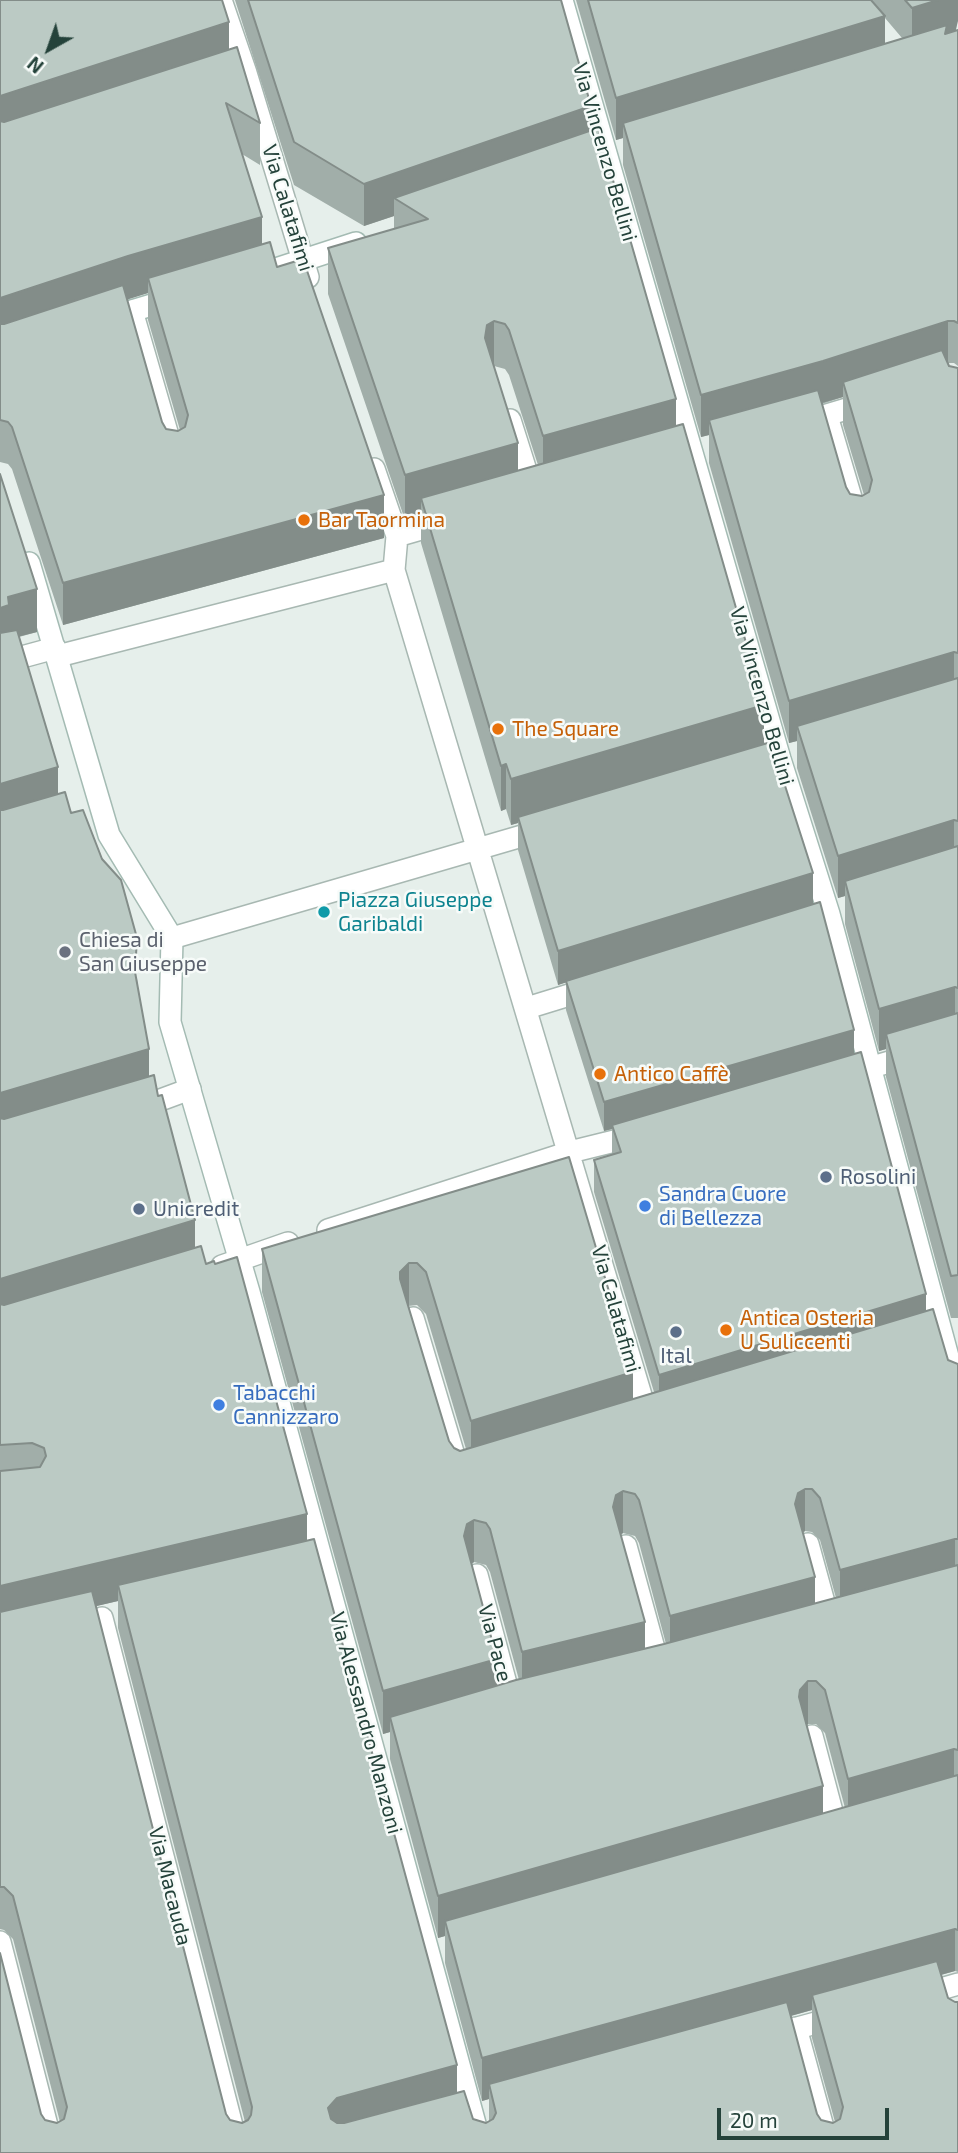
<!DOCTYPE html>
<html>
<head>
<meta charset="utf-8">
<style>
	body { margin:0 }
	#map { position:relative; width:958px; height:2153px; overflow:hidden; background:#e6efeb; font-family:"Exo 2",sans-serif }
	canvas { display:block }
	.north { position:absolute; left:14px; top:14px; width:70px; height:70px; -webkit-text-stroke:5px #f7fbf9; paint-order:stroke; rotate:220deg; font-size:19px; font-weight:700; line-height:28px; text-align:center; color:#24423a }
	.north::after { content:''; display:block; margin:auto; width:24px; height:32px; background:#24423a; clip-path:polygon(50% 0,100% 100%,50% 72%,0 100%) }
	.scale { position:absolute; left:717px; top:2108px; width:172px; height:32px; box-sizing:border-box; border:4px solid #24423a; border-top:0; padding-left:9px; font-size:21px; line-height:24px; white-space:nowrap; color:#24423a; -webkit-text-stroke:5px #f7fbf9; paint-order:stroke }
</style>
</head>
<body>
<div id="map">
<canvas width="958" height="2153"></canvas>
<div class="north">N</div>
<div class="scale">20 m</div>
</div>
<script>
const ctx = document.querySelector('canvas').getContext('2d');
ctx.lineJoin = 'round';
function shape(rows) {
  const path = new Path2D();
  for (const r of rows) {
    path.moveTo(r[0], r[1]);
    for (let i = 2; i < r.length; i += 2) path.lineTo(r[i], r[i + 1]);
  }
  return path;
}
function trace(path, color, width, dash) {
  ctx.strokeStyle = color;
  ctx.lineWidth = width;
  ctx.lineCap = dash ? 'butt' : 'round';
  ctx.setLineDash(dash || []);
  ctx.stroke(path);
}
function fillPath(path, color) {
  ctx.fillStyle = color;
  ctx.fill(path, 'evenodd');
}
function label(font, color, halo, rows, align = 'center') {
  ctx.font = font + ' "Exo 2",sans-serif';
  ctx.lineWidth = 5;
  ctx.setLineDash([]);
  ctx.textBaseline = 'middle';
  ctx.strokeStyle = halo;
  ctx.fillStyle = color;
  for (const [text, x, y, turn = 0] of rows) {
    ctx.save();
    ctx.translate(x, y);
    ctx.rotate((+turn || 0) * Math.PI / 180);
    ctx.textAlign = isNaN(turn) ? turn : align;
    if (halo) ctx.strokeText(text, 0, 0);
    ctx.fillText(text, 0, 0);
    ctx.restore();
  }
}
const lane = shape([
	[827,416,857,518]
]);
const street = shape([
	[221,0,246,73,308,277],
	[132,311,173,453],
	[510,420,534,496],
	[800,423,870,402],
	[374,469,397,536,394,570,649,1422],
	[397,536,449,521],
	[58,656,394,570],
	[0,663,55,648],
	[172,938,546,829],
	[527,1008,592,988],
	[855,1072,958,1042],
	[136,1109,190,1089],
	[328,1230,570,1152,639,1135],
	[222,1266,288,1243],
	[413,1318,458,1469],
	[808,1544,831,1628],
	[626,1546,661,1674],
	[477,1575,513,1710],
	[102,1618,239,2153],
	[812,1736,839,1838],
	[0,1942,54,2153],
	[920,1995,958,1984],
	[796,2028,830,2153],
	[768,2036,838,2017]
]);
const secondary = shape([
	[562,0,780,759,829,914,958,1394],
	[276,269,356,243],
	[105,319,175,298],
	[29,563,109,835,172,938,170,1022,249,1292,483,2153]
]);
trace(lane, '#a8b8b2', 24);
trace(street, '#a8b8b2', 24);
trace(secondary, '#a4bbb3', 24);
trace(lane, '#fff', 21);
trace(street, '#fff', 21);
trace(secondary, '#fff', 21);
fillPath(shape([
	[0,0,229,50,260,123,260,165,242,154,262,244,277,267,384,538,63,625,12,469,8,464,0,462],
	[148,293,148,320,180,430,178,431,166,429,162,422,127,299],
	[235,0,561,0,591,131,676,426,764,744,813,905,926,1311,948,1360,958,1364,958,1972,955,1971,941,1975,958,2153,0,2153,41,2114,45,2120,57,2123,60,2122,13,1939,4,1930,0,1929,0,474,37,632,19,637,58,794,71,813,137,979,149,1076,158,1096,195,1248,206,1264,307,1541,457,2092,473,2119,486,2123,489,2121,489,2099,482,2101,445,1963,445,1936,438,1938,390,1759,390,1732,383,1734,262,1292,262,1249,569,1157,633,1399,654,1392,594,1192,594,1160,612,1155,612,1129,604,1131,566,1010,566,982,558,985,518,850,518,823,511,825,506,809,501,811,421,543,421,516,405,520,328,294,328,248,394,229,394,216,364,226,294,185],
	[494,366,505,369,509,375,538,465,518,470],
	[417,1305,426,1314,466,1449,460,1451,454,1448,449,1441,408,1306],
	[805,1531,812,1532,820,1540,836,1598,815,1604,803,1533],
	[623,1533,635,1536,639,1543,666,1644,645,1649,621,1535],
	[474,1562,486,1565,490,1572,519,1680,497,1686,472,1564],
	[118,1601,118,1628,245,2122,242,2123,230,2120,226,2114,96,1606],
	[808,1724,816,1724,825,1733,845,1808,823,1814,807,1725],
	[812,2010,812,2038,835,2122,833,2123,821,2120,817,2114,791,2016],
	[576,0,958,0,956,31,958,30,958,366,954,363,948,363,949,366,958,368,958,1318,951,1318,886,1077,886,1049,879,1051,845,924,845,896,838,898,797,768,797,741,789,743,709,463,709,435,701,437,623,165,623,138,616,140],
	[885,18,902,38,885,44],
	[843,397,843,425,864,495,862,496,850,494,846,487,822,404]
]), '#a1aea9');
fillPath(shape([
	[938,0,958,0,958,21,954,37,912,50,912,8],
	[885,16,885,59,623,123,623,138,616,140,616,98],
	[229,22,229,65,0,138,0,96],
	[591,106,591,148,394,198,394,216,364,226,364,184],
	[262,217,262,259,148,278,148,293,0,340,0,298,128,256],
	[494,321,494,366,485,338,487,325],
	[948,321,948,363,843,382,843,397,713,434,709,420,709,435,701,437,701,395],
	[676,399,676,444,543,481,543,436],
	[518,443,518,489,421,498,421,516,405,520,405,475],
	[384,495,384,538,63,625,63,583],
	[37,589,37,632,9,639,0,650,0,608,8,597],
	[954,652,954,694,797,726,797,741,789,743,789,701],
	[764,705,764,750,518,817,518,823,511,825,511,779],
	[506,764,506,809,501,811,501,766],
	[58,767,58,809,0,826,0,784],
	[954,820,954,862,845,881,845,896,838,898,838,856],
	[813,873,813,906,558,985,558,951],
	[955,987,955,1029,886,1034,886,1049,879,1051,879,1009],
	[854,1030,854,1058,612,1125,612,1129,604,1131,604,1102],
	[149,1049,149,1091,0,1135,0,1093],
	[195,1220,195,1263,0,1321,0,1279],
	[409,1263,409,1306,400,1314,400,1272],
	[926,1294,926,1326,659,1407,659,1375],
	[633,1372,633,1414,471,1464,471,1421],
	[805,1489,805,1531,798,1535,795,1504,798,1493],
	[623,1491,623,1533,616,1537,613,1507,616,1495],
	[307,1514,307,1556,118,1585,118,1601,0,1629,0,1586],
	[474,1520,474,1562,467,1566,464,1536,467,1524],
	[955,1539,955,1581,840,1612,840,1570],
	[815,1577,815,1619,670,1658,670,1616],
	[645,1622,645,1664,522,1694,522,1652],
	[497,1659,497,1701,390,1717,390,1732,383,1734,383,1691],
	[808,1681,808,1724,800,1732,800,1690],
	[954,1749,954,1791,848,1822,848,1779],
	[823,1786,823,1829,445,1921,445,1936,438,1938,438,1896],
	[955,1929,955,1971,816,2009,812,1995,812,2010,492,2098,489,2084,489,2099,482,2101,482,2058],
	[457,2065,457,2108,328,2150,328,2108,337,2098]
]), '#838d89');
const building = shape([
	[0,0,222,0,229,22,0,96,0,0],
	[248,0,561,0,591,106,364,184,294,142,248,0],
	[588,0,871,0,885,16,616,98,588,0],
	[905,0,938,0,912,8,905,0],
	[947,25,945,34,958,30,958,323,954,321,948,321,823,361,701,395,623,123,947,25],
	[237,47,260,123,226,103,262,217,128,256,0,298,0,121,4,122,237,47],
	[598,128,676,399,543,436,509,330,505,324,494,321,487,325,485,338,518,443,405,475,328,248,428,219,394,198,598,128],
	[270,242,277,267,303,259,384,495,63,583,12,427,8,422,0,420,0,324,4,324,123,285,162,422,166,429,178,431,185,427,188,415,148,278,270,242],
	[942,350,949,366,958,368,958,653,954,652,789,701,709,420,818,390,846,487,850,494,862,496,869,492,872,480,843,382,942,350],
	[683,424,764,705,511,779,506,764,501,766,421,498,683,424],
	[0,474,37,589,8,597,9,605,0,608,0,474],
	[17,630,58,767,0,784,0,633,17,630],
	[958,678,958,821,954,820,838,856,797,726,958,678],
	[771,742,813,873,558,951,518,817,771,742],
	[65,792,71,813,83,810,102,859,121,880,137,938,135,972,149,1049,0,1093,0,810,3,810,65,792],
	[958,846,958,988,955,987,879,1009,845,881,958,846],
	[820,902,854,1030,604,1102,566,981,820,902],
	[958,1013,958,1275,951,1276,886,1034,958,1013],
	[861,1052,926,1294,659,1375,594,1160,621,1152,612,1125,861,1052],
	[154,1075,158,1096,162,1095,195,1220,0,1279,0,1118,4,1119,154,1075],
	[569,1157,633,1372,471,1421,426,1272,417,1263,409,1263,400,1272,400,1279,449,1441,454,1448,460,1451,933,1309,948,1360,958,1364,958,1539,955,1539,840,1570,820,1498,812,1489,805,1489,798,1493,795,1504,815,1577,670,1616,639,1500,635,1494,623,1491,616,1495,613,1507,645,1622,522,1652,490,1529,486,1523,474,1520,467,1524,464,1536,497,1659,383,1691,262,1249,569,1157],
	[201,1246,206,1264,214,1261,215,1264,237,1257,307,1514,0,1586,0,1471,40,1467,46,1456,44,1448,32,1443,0,1445,0,1304,4,1305,201,1246],
	[314,1539,457,2065,337,2098,328,2108,331,2119,337,2123,344,2123,464,2091,473,2119,486,2123,493,2119,496,2113,489,2084,787,2002,817,2114,821,2120,833,2123,840,2119,843,2107,812,1995,937,1961,948,1998,955,2002,958,2002,958,2153,0,2153,0,1953,41,2114,45,2120,57,2123,64,2119,67,2107,13,1896,4,1887,0,1887,0,1612,92,1591,226,2114,230,2120,242,2123,248,2120,251,2115,252,2107,118,1585,314,1539],
	[958,1565,958,1750,954,1749,848,1779,825,1690,816,1681,808,1681,800,1690,799,1697,823,1786,438,1896,390,1717,516,1680,664,1644,958,1565],
	[958,1775,958,1930,955,1929,482,2058,445,1921,958,1775]
]);
fillPath(building, '#bbcac4');
trace(building, '#838d89', 2);
for (const [x, y, r, color] of [
	[304,520,7,"#e8710a"],
	[498,729,7,"#e8710a"],
	[324,912,7,"#0f9aa8"],
	[65,952,7,"#6b7280"],
	[600,1074,7,"#e8710a"],
	[826,1177,7,"#5c6f8a"],
	[645,1206,7,"#3f7fe0"],
	[139,1209,7,"#5c6f8a"],
	[726,1330,7,"#e8710a"],
	[676,1332,7,"#5c6f8a"],
	[219,1405,7,"#3f7fe0"]
]) {
  const dot = new Path2D();
  dot.arc(x, y, r, 0, 2 * Math.PI);
  ctx.fillStyle = color;
  ctx.fill(dot);
  trace(dot, '#f7fbf9', 2.5);
}
label('21px', '#24423a', '#f7fbf9', [
	["Via Vincenzo Bellini",605,152,74],
	["Via Calatafimi",288,208,73],
	["Via Vincenzo Bellini",762,696,74],
	["Via Calatafimi",616,1309,74],
	["Via Pace",495,1643,75],
	["Via Alessandro Manzoni",366,1723,75],
	["Via Macauda",170,1886,76]
]);
label('21px', '#c56008', '#f7fbf9', [
	["Bar Taormina",318,520],
	["The Square",512,729],
	["Antico Caffè",614,1074],
	["Antica Osteria",740,1318],
	["U Suliccenti",740,1342]
], 'left');
label('21px', '#0d838f', '#f7fbf9', [
	["Piazza Giuseppe",338,900],
	["Garibaldi",338,924]
], 'left');
label('21px', '#5b616d', '#f7fbf9', [
	["Chiesa di",79,940],
	["San Giuseppe",79,964]
], 'left');
label('21px', '#4e5e75', '#f7fbf9', [
	["Rosolini",840,1177],
	["Unicredit",153,1209],
	["Ital",676,1356,"center"]
], 'left');
label('21px', '#366cbe', '#f7fbf9', [
	["Sandra Cuore",659,1194],
	["di Bellezza",659,1218],
	["Tabacchi",233,1393],
	["Cannizzaro",233,1417]
], 'left');
</script>
</body>
</html>
